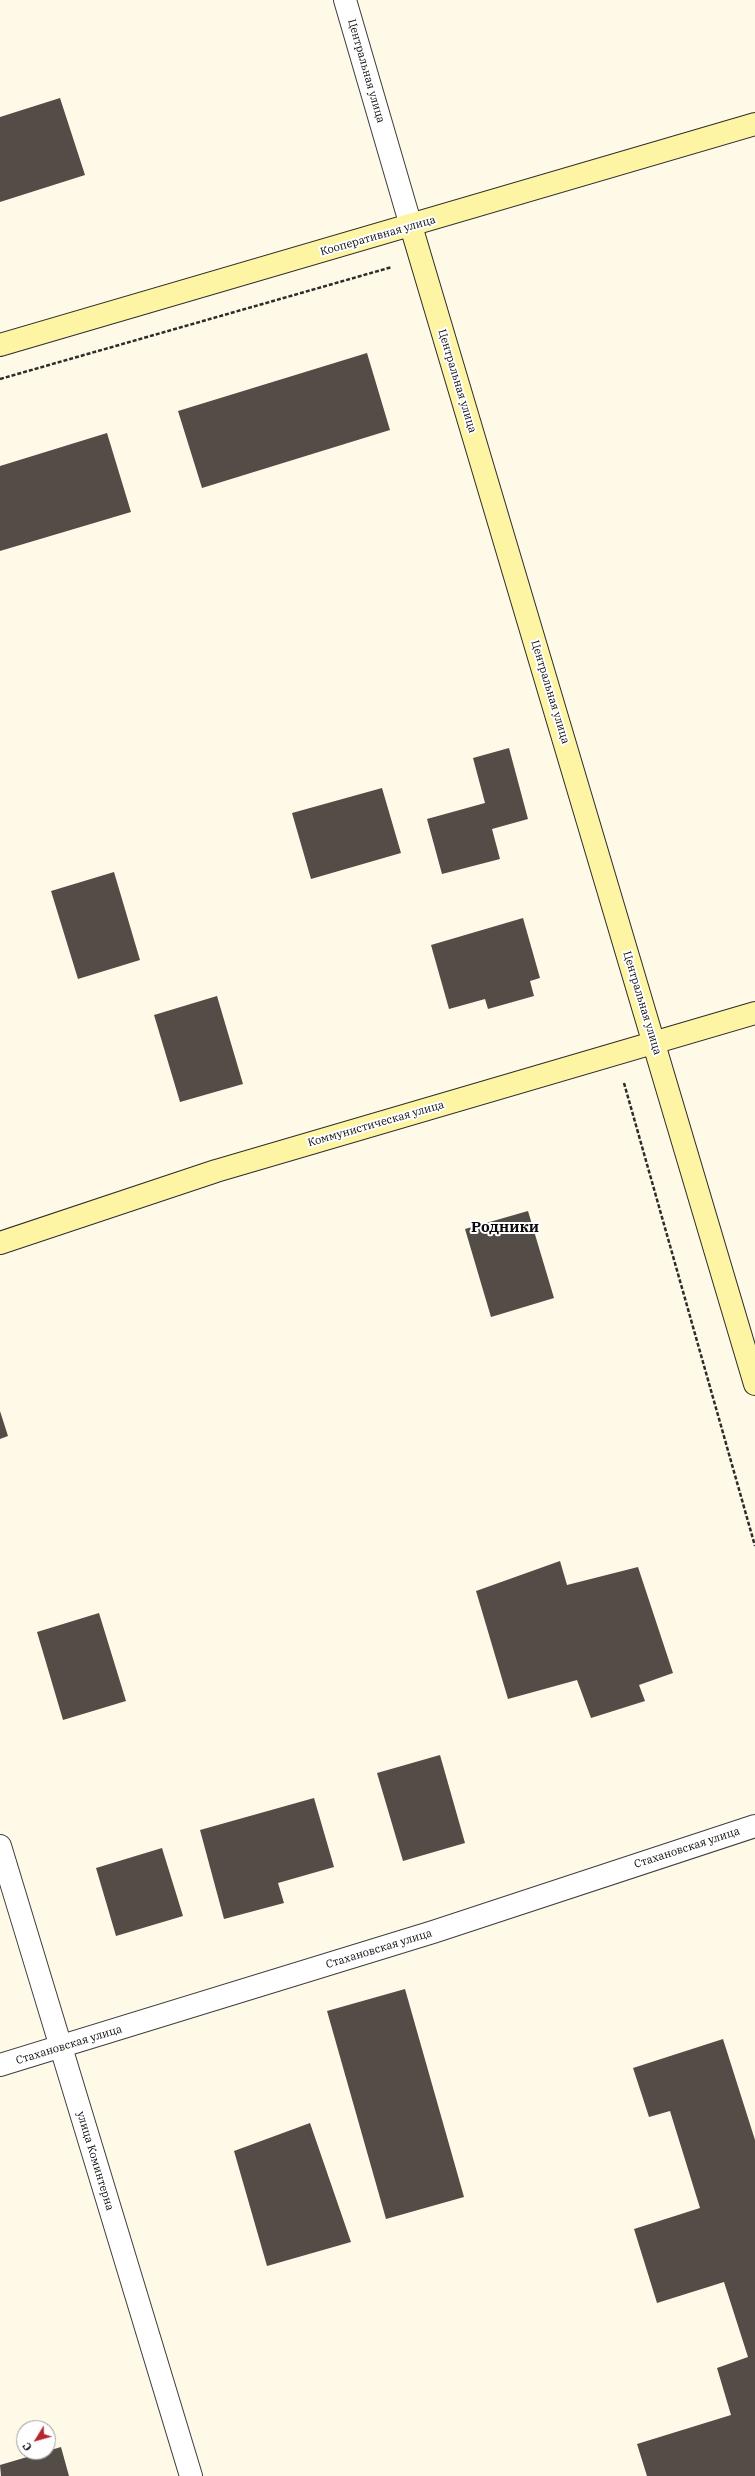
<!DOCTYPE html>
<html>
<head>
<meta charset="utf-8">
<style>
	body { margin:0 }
	#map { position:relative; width:755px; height:2476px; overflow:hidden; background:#fffae8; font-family:"IBM Plex Serif",serif }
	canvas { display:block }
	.north { position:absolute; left:16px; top:2420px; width:40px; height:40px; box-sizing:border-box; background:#fff; border:1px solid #9d9d9d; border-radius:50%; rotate:233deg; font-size:11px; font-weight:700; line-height:16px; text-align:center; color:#0a0a0a }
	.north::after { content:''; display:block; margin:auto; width:14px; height:18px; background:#b6262c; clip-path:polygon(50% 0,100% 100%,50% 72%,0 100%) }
</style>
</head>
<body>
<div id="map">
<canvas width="755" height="2476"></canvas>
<div class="north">С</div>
</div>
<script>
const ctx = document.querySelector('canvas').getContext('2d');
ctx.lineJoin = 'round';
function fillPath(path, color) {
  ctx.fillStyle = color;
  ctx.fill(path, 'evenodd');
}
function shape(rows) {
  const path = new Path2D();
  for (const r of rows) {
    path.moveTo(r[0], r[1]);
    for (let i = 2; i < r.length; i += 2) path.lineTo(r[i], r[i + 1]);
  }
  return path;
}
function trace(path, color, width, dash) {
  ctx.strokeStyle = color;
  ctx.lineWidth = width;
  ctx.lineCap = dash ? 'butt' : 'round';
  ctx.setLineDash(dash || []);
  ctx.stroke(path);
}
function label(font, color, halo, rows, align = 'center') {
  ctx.font = font + ' "IBM Plex Serif",serif';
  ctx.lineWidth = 4;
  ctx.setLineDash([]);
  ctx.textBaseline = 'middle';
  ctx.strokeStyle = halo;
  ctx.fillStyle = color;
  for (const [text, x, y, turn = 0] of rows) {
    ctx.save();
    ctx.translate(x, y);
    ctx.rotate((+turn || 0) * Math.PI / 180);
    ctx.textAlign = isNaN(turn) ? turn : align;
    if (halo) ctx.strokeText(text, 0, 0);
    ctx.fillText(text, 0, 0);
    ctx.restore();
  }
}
fillPath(shape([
	[60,98,85,175,0,202,0,117],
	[367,353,390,430,202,488,178,411],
	[107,433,131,512,0,551,0,466],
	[509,748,528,819,492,829,500,859,442,874,427,819,485,803,473,758],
	[382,788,401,853,311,879,292,813],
	[114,872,140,960,78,979,51,891],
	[523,918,540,978,530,981,534,996,488,1009,485,999,449,1009,431,945],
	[217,996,243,1084,180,1102,154,1015],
	[528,1211,554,1298,491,1317,465,1229],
	[0,1411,8,1436,0,1439],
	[560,1561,567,1585,638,1567,673,1673,639,1685,645,1701,591,1718,577,1680,508,1699,476,1591],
	[99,1613,126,1701,63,1720,37,1632],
	[440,1755,465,1843,403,1861,377,1773],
	[314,1798,334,1867,278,1883,284,1903,224,1919,200,1830],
	[162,1848,183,1916,116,1936,96,1868],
	[405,1989,464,2197,386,2219,327,2011],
	[723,2039,755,2140,755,2476,647,2476,637,2444,731,2415,717,2368,748,2357,724,2282,657,2303,634,2229,700,2208,670,2111,649,2117,633,2068],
	[310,2123,351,2242,267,2266,234,2151],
	[61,2447,69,2476,1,2476,0,2465]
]), '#534c47');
const street = shape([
	[345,0,411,226],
	[0,1846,191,2476],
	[0,2065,433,1932,755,1826]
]);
const secondary = shape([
	[411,226,755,1384],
	[0,345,755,124],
	[0,1243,216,1171,755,1013]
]);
trace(street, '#3d3d3d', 24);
trace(secondary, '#2c2c2c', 24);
trace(shape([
	[0,379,392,267],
	[624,1083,755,1546]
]), '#2c2c2c', 2.5, [4, 2]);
trace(street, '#fff', 22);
trace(secondary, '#fdf4a4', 22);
label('11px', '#0a0a0a', '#fff', [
	["Центральная улица",366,71,74],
	["Кооперативная улица",378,236,-16],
	["Центральная улица",457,381,73],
	["Центральная улица",550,692,73],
	["Центральная улица",642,1003,73],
	["Коммунистическая улица",376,1124,-16],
	["Стахановская улица",687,1848,-18],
	["Стахановская улица",379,1949,-17],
	["Стахановская улица",69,2045,-17],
	["улица Коминтерна",95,2161,73]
]);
label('bold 15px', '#0a0a0a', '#fff', [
	["Родники",505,1228]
]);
</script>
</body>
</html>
